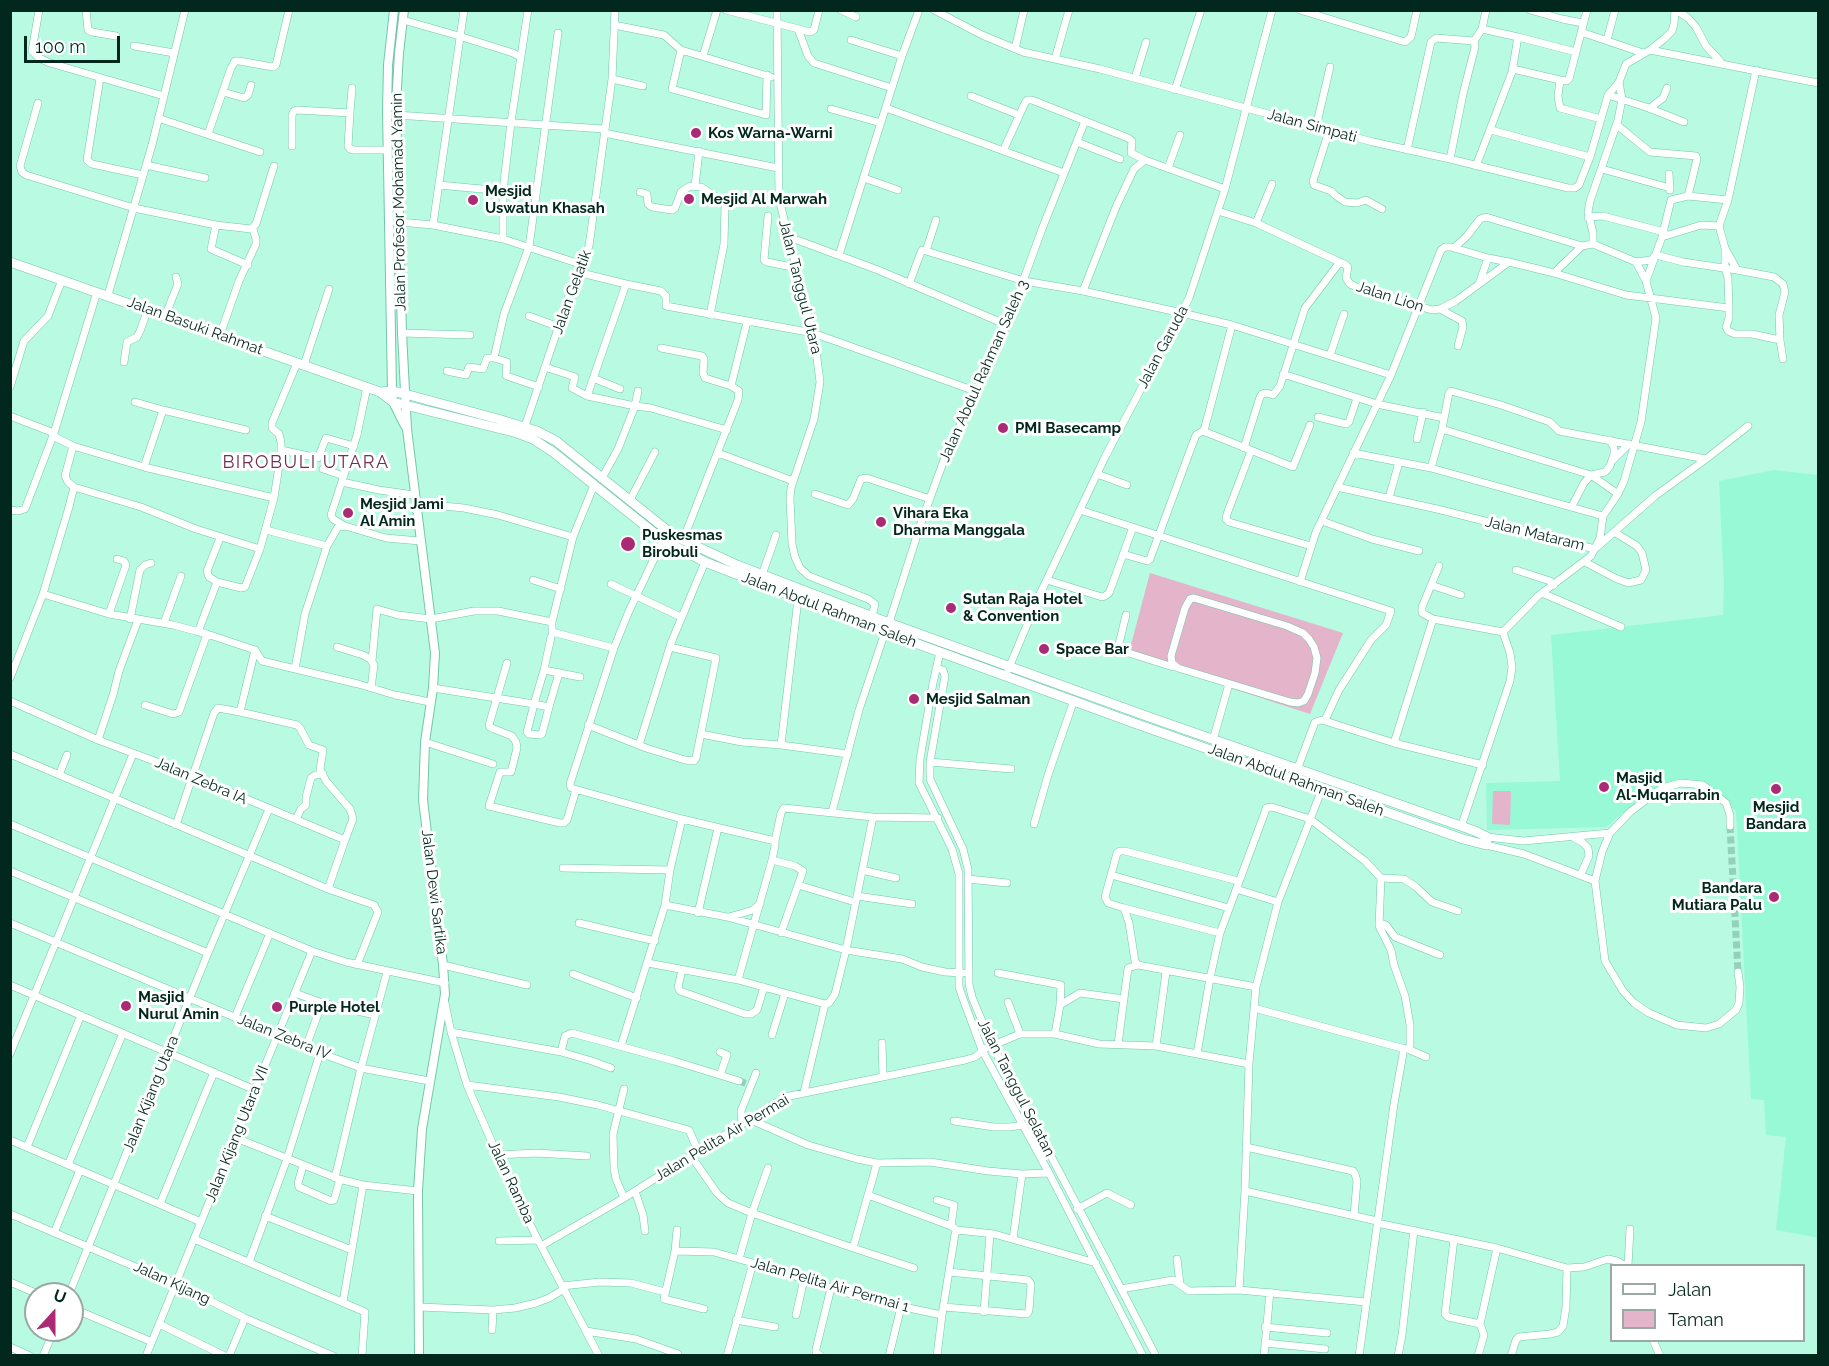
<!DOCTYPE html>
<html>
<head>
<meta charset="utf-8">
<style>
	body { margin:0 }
	#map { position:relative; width:1829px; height:1366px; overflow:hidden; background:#b8fbe2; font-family:Raleway,sans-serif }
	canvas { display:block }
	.frame { position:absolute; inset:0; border:12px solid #02281e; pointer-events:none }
	.legend { position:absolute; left:1610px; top:1264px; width:195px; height:78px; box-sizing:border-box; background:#fff; border:2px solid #9aa9a5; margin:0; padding:8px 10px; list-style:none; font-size:18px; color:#02281e }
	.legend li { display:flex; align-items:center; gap:12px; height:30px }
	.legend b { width:30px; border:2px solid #9aa9a5 }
	.north { position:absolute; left:24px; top:1282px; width:60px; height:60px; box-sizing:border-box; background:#fff; border:2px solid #9aa9a5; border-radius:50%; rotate:21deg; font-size:16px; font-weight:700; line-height:24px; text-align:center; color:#02281e }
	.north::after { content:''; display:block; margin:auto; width:21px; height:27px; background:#ab2a76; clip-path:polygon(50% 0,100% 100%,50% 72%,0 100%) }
	.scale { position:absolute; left:24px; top:36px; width:96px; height:27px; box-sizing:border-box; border:3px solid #02281e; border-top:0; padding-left:8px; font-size:18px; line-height:21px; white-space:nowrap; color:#02281e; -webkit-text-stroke:4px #fff; paint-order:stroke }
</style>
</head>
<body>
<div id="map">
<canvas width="1829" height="1366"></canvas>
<div class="frame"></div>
<ul class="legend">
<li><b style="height:8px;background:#fff"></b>Jalan</li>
<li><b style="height:16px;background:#e3b4ca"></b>Taman</li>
</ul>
<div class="north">U</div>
<div class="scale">100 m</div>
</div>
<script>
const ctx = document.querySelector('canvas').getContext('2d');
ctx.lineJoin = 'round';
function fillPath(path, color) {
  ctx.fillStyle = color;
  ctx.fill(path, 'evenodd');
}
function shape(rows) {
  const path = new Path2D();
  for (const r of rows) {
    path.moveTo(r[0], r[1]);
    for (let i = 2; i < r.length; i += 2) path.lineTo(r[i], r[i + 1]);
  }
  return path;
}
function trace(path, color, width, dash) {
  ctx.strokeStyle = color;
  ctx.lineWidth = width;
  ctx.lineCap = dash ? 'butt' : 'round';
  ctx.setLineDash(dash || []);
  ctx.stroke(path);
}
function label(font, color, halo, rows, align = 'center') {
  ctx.font = font + ' Raleway,sans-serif';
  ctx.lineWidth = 6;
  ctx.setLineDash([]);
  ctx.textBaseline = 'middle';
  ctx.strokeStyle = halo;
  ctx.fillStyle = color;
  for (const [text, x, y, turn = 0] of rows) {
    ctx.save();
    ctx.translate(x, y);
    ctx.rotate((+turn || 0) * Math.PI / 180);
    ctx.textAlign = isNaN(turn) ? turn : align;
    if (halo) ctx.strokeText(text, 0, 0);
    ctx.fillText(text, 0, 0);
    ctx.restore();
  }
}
fillPath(shape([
	[1774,470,1818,475,1818,1241,1815,1237,1776,1230,1786,1137,1766,1135,1764,1100,1751,1099,1736,811,1701,781,1686,779,1649,792,1606,827,1487,830,1486,783,1560,781,1551,635,1723,615,1724,583,1719,481]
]), '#98f9d6');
fillPath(shape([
	[1150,573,1343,633,1310,714,1126,654,1132,641],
	[1493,791,1511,791,1510,825,1492,824]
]), '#e3b4ca');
trace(shape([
	[1730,826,1738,972],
	[739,1081,748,1084]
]), '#94d1bb', 7, [7, 3.5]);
const minor = shape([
	[39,10,32,51,39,58,50,63,164,96],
	[86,10,88,30,92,32,116,36],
	[726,10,810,32,814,30,819,10],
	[777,10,779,199,815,343,820,382,814,419,791,488,790,498,792,544,795,557,800,568,809,576,868,599,875,604,872,617],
	[841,10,856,17],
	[934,10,982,35,1023,52,1100,69,1373,142,1450,159,1568,188,1575,188,1579,185,1590,157,1608,95,1619,82,1626,64,1650,50,1664,39,1672,31,1674,24,1675,10],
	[1300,10,1405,42,1411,37,1417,10],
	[1530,10,1562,19,1583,23],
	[1676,10,1688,18,1696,27,1706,46,1720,61],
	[403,20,459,36,513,53,520,57],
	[614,25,664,35,681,50,771,77],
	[798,29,808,56,814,63,892,88],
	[1482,29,1486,10],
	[1581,32,1643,53],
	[851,40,902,56],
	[1607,40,1615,10],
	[134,46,174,53],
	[1015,49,1024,10],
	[681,50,672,89,766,115,767,75],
	[1650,50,1818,83],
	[703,56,717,10],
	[1055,59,1069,10],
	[1513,69,1560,80,1567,81,1569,79,1587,10],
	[100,78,87,160,92,164,143,175],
	[1135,78,1146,42],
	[612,79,643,86],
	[1560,80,1558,96,1560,108,1601,119],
	[1175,90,1201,10],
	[223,92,244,98,248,95,251,85],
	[1608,95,1646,107,1684,122],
	[971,96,1019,115],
	[38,103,20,166,22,172,26,175,134,208,216,225,251,229,256,224,274,166],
	[886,108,1064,173],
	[1650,108,1663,98,1667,88],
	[831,109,881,123],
	[350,113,352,88],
	[396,115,604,129],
	[158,118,260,152],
	[1617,125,1650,152,1696,156,1697,159,1688,196],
	[1316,127,1330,67],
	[1491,130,1590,157],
	[1329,131,1313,181,1314,185,1331,191,1335,195,1345,202,1357,203,1366,200,1382,209],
	[604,133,778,168],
	[208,134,231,68,235,61,239,61,273,67,276,65,289,10],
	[1077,142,1120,159],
	[292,146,292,115,294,111,297,110,350,113,348,146,350,149,354,150,388,150],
	[1407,150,1431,42,1436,38,1474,41,1482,29,1518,37],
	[1003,151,1025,103,1027,100,1032,100,1128,138,1132,141,1131,153,1145,160,1225,189],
	[1450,159,1463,94,1475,47,1474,41],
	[146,165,205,178],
	[1476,166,1512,72,1518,37,1576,52],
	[1168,168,1180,135],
	[1602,169,1670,188],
	[1669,174,1670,190],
	[864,178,898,190],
	[439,185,503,191],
	[695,186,699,151],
	[640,192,647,194,648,204,652,207,672,210,675,208,681,192,690,186,701,187,724,202,725,206,724,244,710,315],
	[1218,211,1256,223,1346,265,1348,267,1346,278,1350,284,1363,290,1432,310,1440,309,1456,301,1509,262,1554,273,1582,246,1593,244,1636,262,1651,260,1656,255],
	[768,216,764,260,767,262,797,268],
	[1588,217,1603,216,1664,232],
	[399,222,433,225,503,239,580,264],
	[1256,223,1272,184],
	[216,225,211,249,248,265],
	[433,225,464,10],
	[1719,226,1728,200,1756,70],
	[503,239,503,191,511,122,528,10],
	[789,239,797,240,878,270,1007,325],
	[1593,244,1593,233,1588,212,1590,201,1618,120,1622,99,1619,82],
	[1454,248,1467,236,1480,219,1486,217,1582,246],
	[1725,250,1725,268,1728,278,1729,308],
	[926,251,936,220],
	[839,255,902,56,919,10],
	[1656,255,1683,262,1737,270],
	[1488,258,1509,262],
	[577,272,626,284,661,291,666,296,666,306,813,333,975,391],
	[1554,273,1626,295,1729,308,1729,318,1726,327,1728,331,1735,334,1752,334,1780,340,1779,315,1785,292,1783,284,1774,277,1737,270,1725,248,1719,226,1701,225,1662,237],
	[1646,281,1662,237,1671,200,1688,196,1728,200],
	[626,284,587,396,635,406,638,391],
	[909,284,921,252,922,250,926,251,1024,281,1083,291,1182,313,1232,325,1391,375],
	[1083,291,1116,207,1134,169,1145,160],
	[108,295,152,145,185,10],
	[1440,309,1462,321,1463,327,1458,346],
	[165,316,178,284,176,277],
	[529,316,559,327],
	[402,333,470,335],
	[220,335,239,281,256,244,256,239,253,229],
	[1780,340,1783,359],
	[661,348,702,356,704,359,703,373,705,378,731,386],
	[1330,355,1344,314],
	[124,362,127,342,137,337,140,331,148,309],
	[304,365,329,289],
	[545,367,575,377,572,388,587,396],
	[447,371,466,375,469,367,483,369,487,358,494,358],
	[1283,374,1377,404,1444,418],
	[593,378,620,389],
	[10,387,24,341,48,316,62,280],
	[539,387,507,376,506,375,507,362,494,358,504,314,529,247,558,33],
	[135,402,163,410],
	[10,416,54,433],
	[1318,417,1346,424,1349,422,1357,398],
	[525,426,577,272,589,246,612,79,615,10],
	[1203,431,1293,467,1310,425],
	[53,436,73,446,144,467,274,498,260,549,245,587,241,588,217,582],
	[1417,439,1423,412],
	[1244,448,1260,397,1262,394,1266,393,1273,395,1280,386,1305,308,1340,262],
	[281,450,318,458,326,438,354,446],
	[1251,451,1227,514,1226,519,1229,522,1311,546],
	[718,453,793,481],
	[1353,453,1431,468,1603,516],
	[1612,461,1629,444],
	[144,467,163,410,246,430],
	[1431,468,1442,429,1449,393,1451,391,1501,405,1550,422,1559,431,1706,459,1748,426],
	[323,469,344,476],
	[1097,474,1127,485],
	[602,478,618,449,635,406,651,408,727,430],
	[342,482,379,490,414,495],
	[74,487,141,507,196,529,260,549],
	[1337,487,1437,509,1595,549],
	[815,494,848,505,853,499,861,479,867,478,930,499],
	[1618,494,1624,481,1641,422,1656,318,1646,281,1636,262],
	[274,498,281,453,281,442,279,434,272,428,272,423,297,363],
	[1389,498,1399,462],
	[630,500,655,452],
	[1572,506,1584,483,1591,475,1605,472,1610,466,1614,454,1614,448,1610,440],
	[418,508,443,506,464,508,498,515,573,537,552,622,498,611,474,611,431,619],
	[10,510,18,511,25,509,54,433,97,292],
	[1080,510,1391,611,1386,625,1371,640,1339,690,1325,720],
	[1322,521,1372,539,1419,551],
	[345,526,333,519,331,515,357,435,367,387],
	[266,530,327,546],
	[573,537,594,485],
	[663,540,629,611,614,648,570,784,571,788,682,819,775,841,781,813,784,808,873,817,938,818],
	[683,540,738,400,739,391,731,386,747,322],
	[1597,547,1655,496,1706,459],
	[1123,554,1147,561,1150,559,1191,448,1196,435,1203,431,1205,427,1232,325],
	[1585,562,1615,578,1628,583,1641,580,1646,570,1642,553,1637,546,1614,532],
	[1439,566,1422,607,1422,613,1433,619,1503,632,1538,596,1591,556,1600,538,1603,516,1618,494,1591,475,1442,429],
	[1516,570,1550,581,1554,585],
	[762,575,776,535],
	[533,580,561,589],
	[1047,580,1102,597,1105,596,1109,593,1111,588,1133,527],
	[1300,582,1316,532,1391,375,1441,250,1445,247,1451,247,1488,258,1479,284],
	[611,584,681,617],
	[1431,585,1461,595],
	[1542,593,1621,627],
	[43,594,109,614,173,625,207,634,255,650,262,661,358,684,395,695,430,702],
	[1194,598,1287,626,1303,633,1309,639,1314,647,1317,658,1315,673,1308,694,1304,701,1298,703,1290,702,1178,668,1172,663,1171,656,1185,608,1190,599,1194,598],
	[798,599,781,745,848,754],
	[109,614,126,565,124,561,117,559],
	[1126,615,1118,648,1119,650,1173,667],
	[130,619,140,570,145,565,151,563],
	[552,622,552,632,614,648],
	[164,623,181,576],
	[889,623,922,520,944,460,1007,325,1042,229,1085,121],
	[198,632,217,582,209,577,207,571,220,538],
	[337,647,363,655,370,659,374,665,371,688],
	[940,652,933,683,920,759,919,783,952,849,959,874,959,987,962,996,982,1050,1049,1173,1143,1356],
	[372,661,377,609,398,615,431,619],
	[507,663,489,725,490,727,494,729,512,736,516,742,517,748,511,772,500,772,489,806,560,823,564,823,567,820,576,790],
	[936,668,943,670,945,676,930,762,930,779,963,849,968,869,969,984,972,997,992,1045,1104,1256,1156,1356],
	[295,669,305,614,327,546,338,527,345,526,386,538,420,541],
	[544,670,551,637],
	[1008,670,1040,594,1105,457,1189,298,1225,189,1272,10],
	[10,678,43,594,69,507,74,487,68,482,65,476,73,446],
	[433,688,534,704,544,670,580,677],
	[10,701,98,740,165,765,345,840,328,889],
	[534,704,549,707,542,734,540,735,529,734,527,732,534,704],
	[145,705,173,714,179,712,207,634],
	[549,707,559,673],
	[240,712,297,725,300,728,309,745,323,750,320,769,326,781,350,809,352,815,353,819,345,840],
	[588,725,646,748,685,760,694,761,696,758,716,658,670,647],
	[701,734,742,742,781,745],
	[98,740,113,695,119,671,138,620],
	[1213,740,1229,684],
	[425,742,493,764],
	[1394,743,1433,619],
	[639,745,671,643,705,562],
	[10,754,328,889,374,905,378,912,357,965],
	[930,762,1011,769],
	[1297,770,1315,722,1322,720,1394,743,1483,765],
	[59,775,67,755],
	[832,812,859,710,885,632],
	[296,819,301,809,306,805,306,797,311,778,315,775,323,774],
	[10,824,312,951,346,962,445,983],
	[1034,824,1048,775,1074,700],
	[176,825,214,713,218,708,240,712,255,650],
	[1461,827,1510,681,1512,667,1510,653,1503,632],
	[1487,837,1523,841,1610,833,1630,812,1655,793,1662,788,1681,783,1703,785,1726,803,1730,815,1730,826],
	[1574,838,1582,842,1588,848,1589,856,1581,874],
	[1486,845,1524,854,1595,881,1605,961,1623,991,1634,1003,1649,1013,1677,1025,1706,1028,1719,1024,1736,1010,1739,1003,1740,987,1738,972],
	[772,860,795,866,803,871,781,933],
	[563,868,670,870],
	[862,870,896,878],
	[10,871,208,953],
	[1111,875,1229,908],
	[1381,878,1404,879,1416,887,1432,902,1458,911],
	[968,879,1007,883],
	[1595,881,1602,852,1610,833],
	[798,885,855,902],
	[1236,889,1278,902],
	[857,896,912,904],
	[665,905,727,917,846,950,902,959,922,967,945,972,963,973],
	[1124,908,1129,923,1135,961,1138,965,1256,987],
	[698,913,718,828],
	[729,917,753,910,760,904],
	[10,923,320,1053,361,1068,429,1081],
	[579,923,655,941],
	[1380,923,1386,925,1395,937,1440,955],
	[1220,933,1124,908,1108,903,1105,897,1117,853,1120,851,1125,851,1238,881],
	[648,963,738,980,825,1004,829,1003,835,994,846,950,873,817],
	[443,965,527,985],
	[682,970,678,987,680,991,745,1014,751,1014,757,1010,764,987],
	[998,973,1061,985,1060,1005,1055,1034],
	[573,974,637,998],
	[738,980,772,860,775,846,775,841],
	[10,985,255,1090],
	[295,993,322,1003,375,1015],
	[1008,1002,1020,1034],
	[445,1003,451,1032,467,1085,480,1115,512,1188,538,1240,599,1356],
	[1060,1005,1080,993,1124,999],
	[1254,1008,1405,1049],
	[235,1017,270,933],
	[451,1032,561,1052,565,1036,572,1033,674,1061,739,1081],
	[772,1035,785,993],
	[882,1043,883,1076],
	[1118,1044,1128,968,1138,965],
	[621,1046,665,905,670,870,682,819],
	[1156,1046,1166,972],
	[306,1047,322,1003],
	[561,1052,592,1061,611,1068],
	[10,1054,133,754],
	[1197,1054,1210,978,1220,933,1265,812,1266,808,1272,807,1310,819,1365,861,1381,878,1379,926,1391,950,1394,965,1405,996,1410,1025,1410,1050,1426,1057],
	[720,1075,727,1055,720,1052],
	[467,1085,559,1097,598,1105,689,1130,698,1151],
	[804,1092,825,1004],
	[749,1119,808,1145,857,1159,877,1163,930,1162,988,1171,1022,1174,1049,1173],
	[954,1121,994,1127,1010,1127,1023,1125],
	[742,1124,741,1111,756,1073],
	[236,1138,339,1179,363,1185,418,1191],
	[10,1140,201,1222],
	[27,1147,81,1015],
	[1246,1147,1353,1171,1355,1174,1357,1181,1354,1216],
	[497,1155,536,1153,587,1156],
	[691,1156,717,1193,728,1203,752,1213,853,1248,877,1163],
	[68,1165,123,1033],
	[303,1166,298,1183,299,1187,331,1201,334,1200,340,1179],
	[335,1178,361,1068,387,972],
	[635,1191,643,1215,645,1231],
	[1245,1191,1377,1221],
	[868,1195,951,1226],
	[624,1198,616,1179,614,1168,613,1134,624,1089],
	[937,1200,954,1205,951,1226,954,1228],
	[160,1204,214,1072],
	[1077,1209,1107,1193,1131,1205],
	[10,1214,176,1284,245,1318,333,1356],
	[265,1216,352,1250],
	[1377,1223,1497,1248,1567,1268,1584,1267,1608,1259,1617,1261,1626,1266],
	[677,1230,675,1251,664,1299,704,1309],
	[54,1233,80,1170],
	[194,1239,365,1312,362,1356],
	[1013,1239,1022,1174],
	[1454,1239,1445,1314,1448,1317,1480,1324],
	[499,1241,538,1240],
	[541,1246,624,1198,785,1097,965,1060,975,1057,986,1048,1020,1034,1055,1034,1099,1044,1156,1046,1249,1064],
	[853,1248,914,1268],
	[675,1251,714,1252,767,1267,831,1288,870,1300,942,1315,955,1234,957,1230,994,1234,1096,1263],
	[739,1259,752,1213,768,1168],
	[1177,1259,1180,1284],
	[249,1262,287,1159,320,1053],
	[1628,1266,1630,1229],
	[10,1282,38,1294],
	[562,1286,600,1282,631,1283,665,1292],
	[1121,1289,1173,1280,1189,1291,1239,1290,1366,1302],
	[1239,1290,1245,1191,1249,1064,1256,987,1278,902,1322,789],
	[69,1294,208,953,269,809],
	[343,1302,363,1185],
	[419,1307,493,1310,492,1330],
	[944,1307,1026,1314,1028,1313,1029,1310,1031,1284,1028,1280,949,1272],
	[72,1308,152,1342],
	[493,1310,515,1308,536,1303,549,1298,564,1289],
	[984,1312,990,1234],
	[796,1315,804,1279],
	[736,1320,775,1327],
	[159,1324,225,1356],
	[1265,1327,1327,1333],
	[586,1331,636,1339,678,1354],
	[1653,1340,1660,1356],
	[1265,1343,1325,1349],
	[10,1347,30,1356],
	[43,1356,54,1330],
	[146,1356,312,951],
	[229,1356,245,1318],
	[727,1356,753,1263],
	[821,1356,816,1352,816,1349,831,1288],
	[889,1356,901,1307],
	[937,1356,942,1315],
	[1264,1356,1270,1292],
	[1359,1356,1394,1104,1403,1054,1403,1048],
	[1398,1356,1402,1335,1414,1230],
	[1478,1356,1484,1335,1480,1324,1497,1248],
	[1511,1356,1516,1340,1519,1337,1550,1334,1558,1332,1563,1326,1566,1307,1567,1268]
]);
const major = shape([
	[394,10,388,65,387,110,392,391,393,402,405,426],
	[404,10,399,53,396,105,402,333,407,429,435,653,433,688,425,742,423,800,443,965,445,994,422,1129,418,1191,419,1356]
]);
const highway = shape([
	[10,262,380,392,393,402,517,433,533,439,553,452,663,540,705,562,885,632,1134,723,1463,839,1486,845,1487,837,1475,831,1149,717,889,623,737,565,683,540,668,531,556,441,537,431,498,419,405,394,392,391,380,392]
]);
trace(minor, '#72c7aa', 8);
trace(major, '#72c7aa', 10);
trace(highway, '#72c7aa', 10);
trace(minor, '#fff', 7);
trace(major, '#fff', 8);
trace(highway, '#fff', 9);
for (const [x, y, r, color] of [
	[696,133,6,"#ab2a76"],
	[689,199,6,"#ab2a76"],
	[473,200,6,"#ab2a76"],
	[1003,428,6,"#ab2a76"],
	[348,513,6,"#ab2a76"],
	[881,522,6,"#ab2a76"],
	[628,544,8,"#ab2a76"],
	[951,608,6,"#ab2a76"],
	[1044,649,6,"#ab2a76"],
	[914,699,6,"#ab2a76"],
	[1604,787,6,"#ab2a76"],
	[1776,789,6,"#ab2a76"],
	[1774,897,6,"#ab2a76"],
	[126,1006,6,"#ab2a76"],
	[277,1007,6,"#ab2a76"]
]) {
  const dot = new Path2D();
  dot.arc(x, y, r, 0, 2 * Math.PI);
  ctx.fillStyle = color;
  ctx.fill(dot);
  trace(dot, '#fff', 2);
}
label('15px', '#02281e', '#fff', [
	["Jalan Simpati",1312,126,15],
	["Jalan Profesor Mohamad Yamin",399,202,-91],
	["Jalan Tanggul Utara",800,287,76],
	["Jalan Gelatik",572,292,-70],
	["Jalan Lion",1390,297,18],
	["Jalan Basuki Rahmat",195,326,20],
	["Jalan Garuda",1163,347,-62],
	["Jalan Abdul Rahman Saleh 3",984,371,-66],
	["Jalan Mataram",1535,534,14],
	["Jalan Abdul Rahman Saleh",829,610,21],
	["Jalan Abdul Rahman Saleh",1296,780,20],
	["Jalan Zebra IA",201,781,23],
	["Jalan Dewi Sartika",434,892,83],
	["Jalan Zebra IV",284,1037,22],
	["Jalan Tanggul Selatan",1016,1088,63],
	["Jalan Kijang Utara",151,1094,-68],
	["Jalan Kijang Utara VII",237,1134,-68],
	["Jalan Pelita Air Permai",722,1138,-31],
	["Jalan Ramba",511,1182,65],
	["Jalan Kijang",172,1283,25],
	["Jalan Pelita Air Permai 1",830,1285,16]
]);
label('bold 15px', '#02281e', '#fff', [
	["Kos Warna-Warni",708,133],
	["Mesjid",485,191],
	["Uswatun Khasah",485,208],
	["Mesjid Al Marwah",701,199],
	["PMI Basecamp",1015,428],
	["Mesjid Jami",360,504],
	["Al Amin",360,521],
	["Vihara Eka",893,513],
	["Dharma Manggala",893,530],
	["Puskesmas",642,535],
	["Birobuli",642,552],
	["Sutan Raja Hotel",963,599],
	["& Convention",963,616],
	["Space Bar",1056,649],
	["Mesjid Salman",926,699],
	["Masjid",1616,778],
	["Al-Muqarrabin",1616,795],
	["Mesjid",1776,807,"center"],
	["Bandara",1776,824,"center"],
	["Bandara",1762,888,"right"],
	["Mutiara Palu",1762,905,"right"],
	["Masjid",138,997],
	["Nurul Amin",138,1014],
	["Purple Hotel",289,1007]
], 'left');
ctx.letterSpacing = '1.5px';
label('18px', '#713153', '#fff', [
	["BIROBULI UTARA",306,463]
]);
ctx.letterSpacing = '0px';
</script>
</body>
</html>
